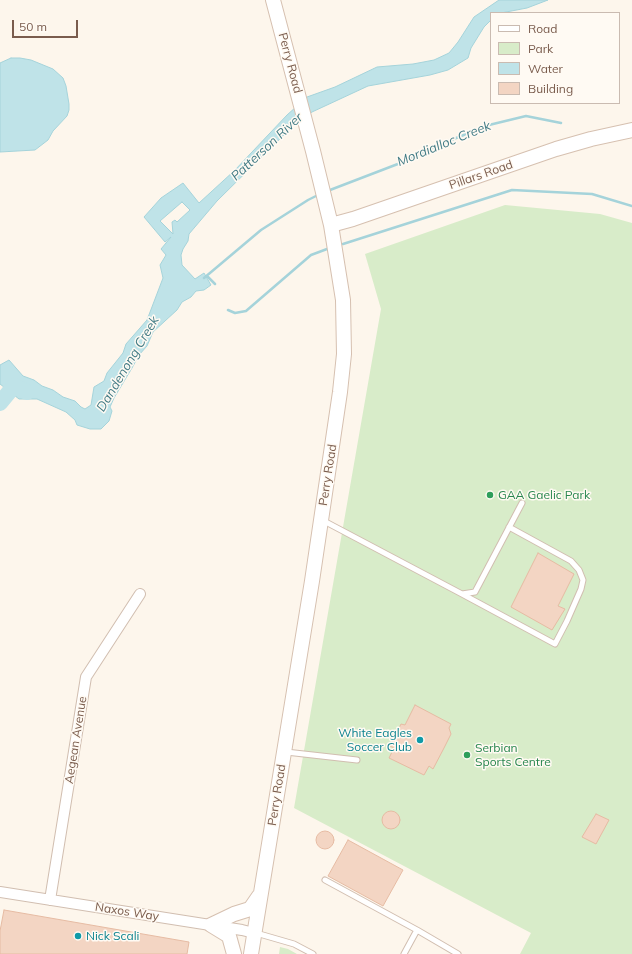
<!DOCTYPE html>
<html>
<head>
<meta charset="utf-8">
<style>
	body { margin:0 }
	#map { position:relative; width:632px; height:954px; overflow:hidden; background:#fdf6ec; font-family:Mulish,sans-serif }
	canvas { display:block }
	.legend { position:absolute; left:490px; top:12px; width:130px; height:92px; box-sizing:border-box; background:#fffaf3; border:1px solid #cabbb1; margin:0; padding:5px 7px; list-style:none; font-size:12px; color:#7a5c4d }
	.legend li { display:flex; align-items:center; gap:8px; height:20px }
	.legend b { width:20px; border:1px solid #cabbb1 }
	.scale { position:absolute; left:12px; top:20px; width:66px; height:18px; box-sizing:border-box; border:2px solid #7a5c4d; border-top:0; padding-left:5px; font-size:12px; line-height:14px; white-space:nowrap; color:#7a5c4d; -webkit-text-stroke:3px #fffaf3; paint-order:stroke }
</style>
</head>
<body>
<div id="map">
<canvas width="632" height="954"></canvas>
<ul class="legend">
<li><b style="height:5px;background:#fff"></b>Road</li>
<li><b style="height:11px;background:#d8ecc9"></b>Park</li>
<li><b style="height:11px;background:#bfe3e8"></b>Water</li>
<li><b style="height:11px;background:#f3d5c3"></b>Building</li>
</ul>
<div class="scale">50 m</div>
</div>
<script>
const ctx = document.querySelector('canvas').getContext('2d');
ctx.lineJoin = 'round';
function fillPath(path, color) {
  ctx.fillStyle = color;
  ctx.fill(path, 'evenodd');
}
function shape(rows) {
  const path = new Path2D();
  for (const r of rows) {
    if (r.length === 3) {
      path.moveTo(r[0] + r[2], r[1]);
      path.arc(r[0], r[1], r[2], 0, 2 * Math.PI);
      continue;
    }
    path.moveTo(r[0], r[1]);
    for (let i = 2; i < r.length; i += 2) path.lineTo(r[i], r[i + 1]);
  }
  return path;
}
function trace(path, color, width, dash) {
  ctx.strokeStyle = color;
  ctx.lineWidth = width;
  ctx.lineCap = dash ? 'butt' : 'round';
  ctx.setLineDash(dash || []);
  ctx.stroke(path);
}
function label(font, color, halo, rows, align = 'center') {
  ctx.font = font + ' Mulish,sans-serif';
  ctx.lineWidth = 3;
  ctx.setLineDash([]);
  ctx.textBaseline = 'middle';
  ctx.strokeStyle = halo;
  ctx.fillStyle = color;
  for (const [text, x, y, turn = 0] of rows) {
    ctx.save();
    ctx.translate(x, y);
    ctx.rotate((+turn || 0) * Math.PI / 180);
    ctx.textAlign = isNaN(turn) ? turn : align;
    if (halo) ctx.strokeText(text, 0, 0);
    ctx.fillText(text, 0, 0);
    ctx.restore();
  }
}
fillPath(shape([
	[505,205,600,214,632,223,632,954,520,954,531,933,294,808,381,309,365,254],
	[280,947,288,949,297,954,279,954]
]), '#d8ecc9');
const water = shape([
	[499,0,548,0,527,8,501,13,491,13,491,20,484,27,471,48,468,58,448,70,430,75,368,86,312,112,295,124,217,201,189,234,188,241,183,249,181,255,182,265,195,279,204,273,211,285,204,290,196,291,191,297,182,302,177,310,153,332,147,346,139,355,132,368,114,398,110,407,112,411,109,421,101,429,90,429,77,425,75,420,66,412,37,399,19,399,0,384,0,365,9,360,23,376,34,380,42,386,53,390,63,397,75,401,81,407,85,409,91,405,94,387,104,381,107,373,123,353,126,344,147,320,163,278,160,265,166,255,161,249,171,237,165,242,144,217,161,198,183,183,199,203,235,170,287,115,307,97,335,87,377,67,413,64,434,60,449,53,458,42,474,17,499,0],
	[182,202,190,210,177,222,175,220,172,222,173,234,160,221,182,202],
	[11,58,20,58,31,60,53,69,63,78,66,86,69,104,69,110,67,116,53,131,48,140,35,150,0,152,0,63,11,58]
]);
fillPath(water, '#bfe3e8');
trace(water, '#a5d3da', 1);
trace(shape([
	[330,190,403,162,441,144,489,125,526,116,561,123],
	[343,244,512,190,592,194,632,206],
	[207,276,215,284],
	[204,278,261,230,308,200,316,196],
	[228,310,235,313,246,311,311,255,327,249]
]), '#a5d3da', 2.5);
trace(shape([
	[0,403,14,386,27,392]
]), '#bfe3e8', 16);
const building = shape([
	[538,553,574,574,558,606,565,609,552,630,511,607,538,553],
	[415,705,451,724,449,728,451,734,444,748,433,769,429,766,424,775,389,758,394,748,390,746,401,724,405,725,415,705],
	[391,820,9],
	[596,814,609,820,596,844,582,837,596,814],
	[325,840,9],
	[348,840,403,870,383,906,328,876,348,840],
	[4,910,189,942,187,954,0,954,0,931,4,910]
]);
fillPath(building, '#f3d5c3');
trace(building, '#e6bba3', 1);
const lane = shape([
	[322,520,462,594,475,592,522,503],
	[462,594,555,644,567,621,581,589,583,580,579,570,571,561,509,527],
	[286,752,357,760],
	[325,880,417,930,458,954],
	[256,933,294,944,313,954],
	[404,954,417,930]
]);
const street = shape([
	[0,892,242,930,254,933],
	[50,900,86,677,140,594]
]);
const secondary = shape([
	[331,225,353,219,556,149,591,139,632,130],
	[211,925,234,914,250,909,259,896],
	[211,925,229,936,234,954],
	[251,954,312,581,340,392,344,354,343,300,331,225,313,151,273,0]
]);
trace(lane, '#d1beb0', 7);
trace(street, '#d1beb0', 12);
trace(secondary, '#d6c0b0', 16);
trace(lane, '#fff', 5);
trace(street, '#fff', 10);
trace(secondary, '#fff', 14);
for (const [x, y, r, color] of [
	[490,495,4,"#2e9e5b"],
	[420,740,4,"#0f9aa8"],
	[467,755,4,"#2e9e5b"],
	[78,936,4,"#0f9aa8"]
]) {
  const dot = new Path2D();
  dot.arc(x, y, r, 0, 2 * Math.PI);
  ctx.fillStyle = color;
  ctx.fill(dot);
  trace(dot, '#fffaf3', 1.5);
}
label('12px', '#7a5c4d', '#fffaf3', [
	["Perry Road",290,63,75],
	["Pillars Road",481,175,-19],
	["Perry Road",328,475,-81],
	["Aegean Avenue",76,740,-81],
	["Perry Road",277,795,-81],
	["Naxos Way",127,912,9]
]);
label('12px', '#27864d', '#fffaf3', [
	["GAA Gaelic Park",498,495],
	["Serbian",475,748],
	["Sports Centre",475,762]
], 'left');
label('12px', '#0d838f', '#fffaf3', [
	["White Eagles",412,733],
	["Soccer Club",412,747],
	["Nick Scali",86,936,"left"]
], 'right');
label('italic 13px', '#437c86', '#fffaf3', [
	["Mordialloc Creek",444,144,-22],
	["Patterson River",267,147,-43],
	["Dandenong Creek",128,364,-59]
]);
</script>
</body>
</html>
